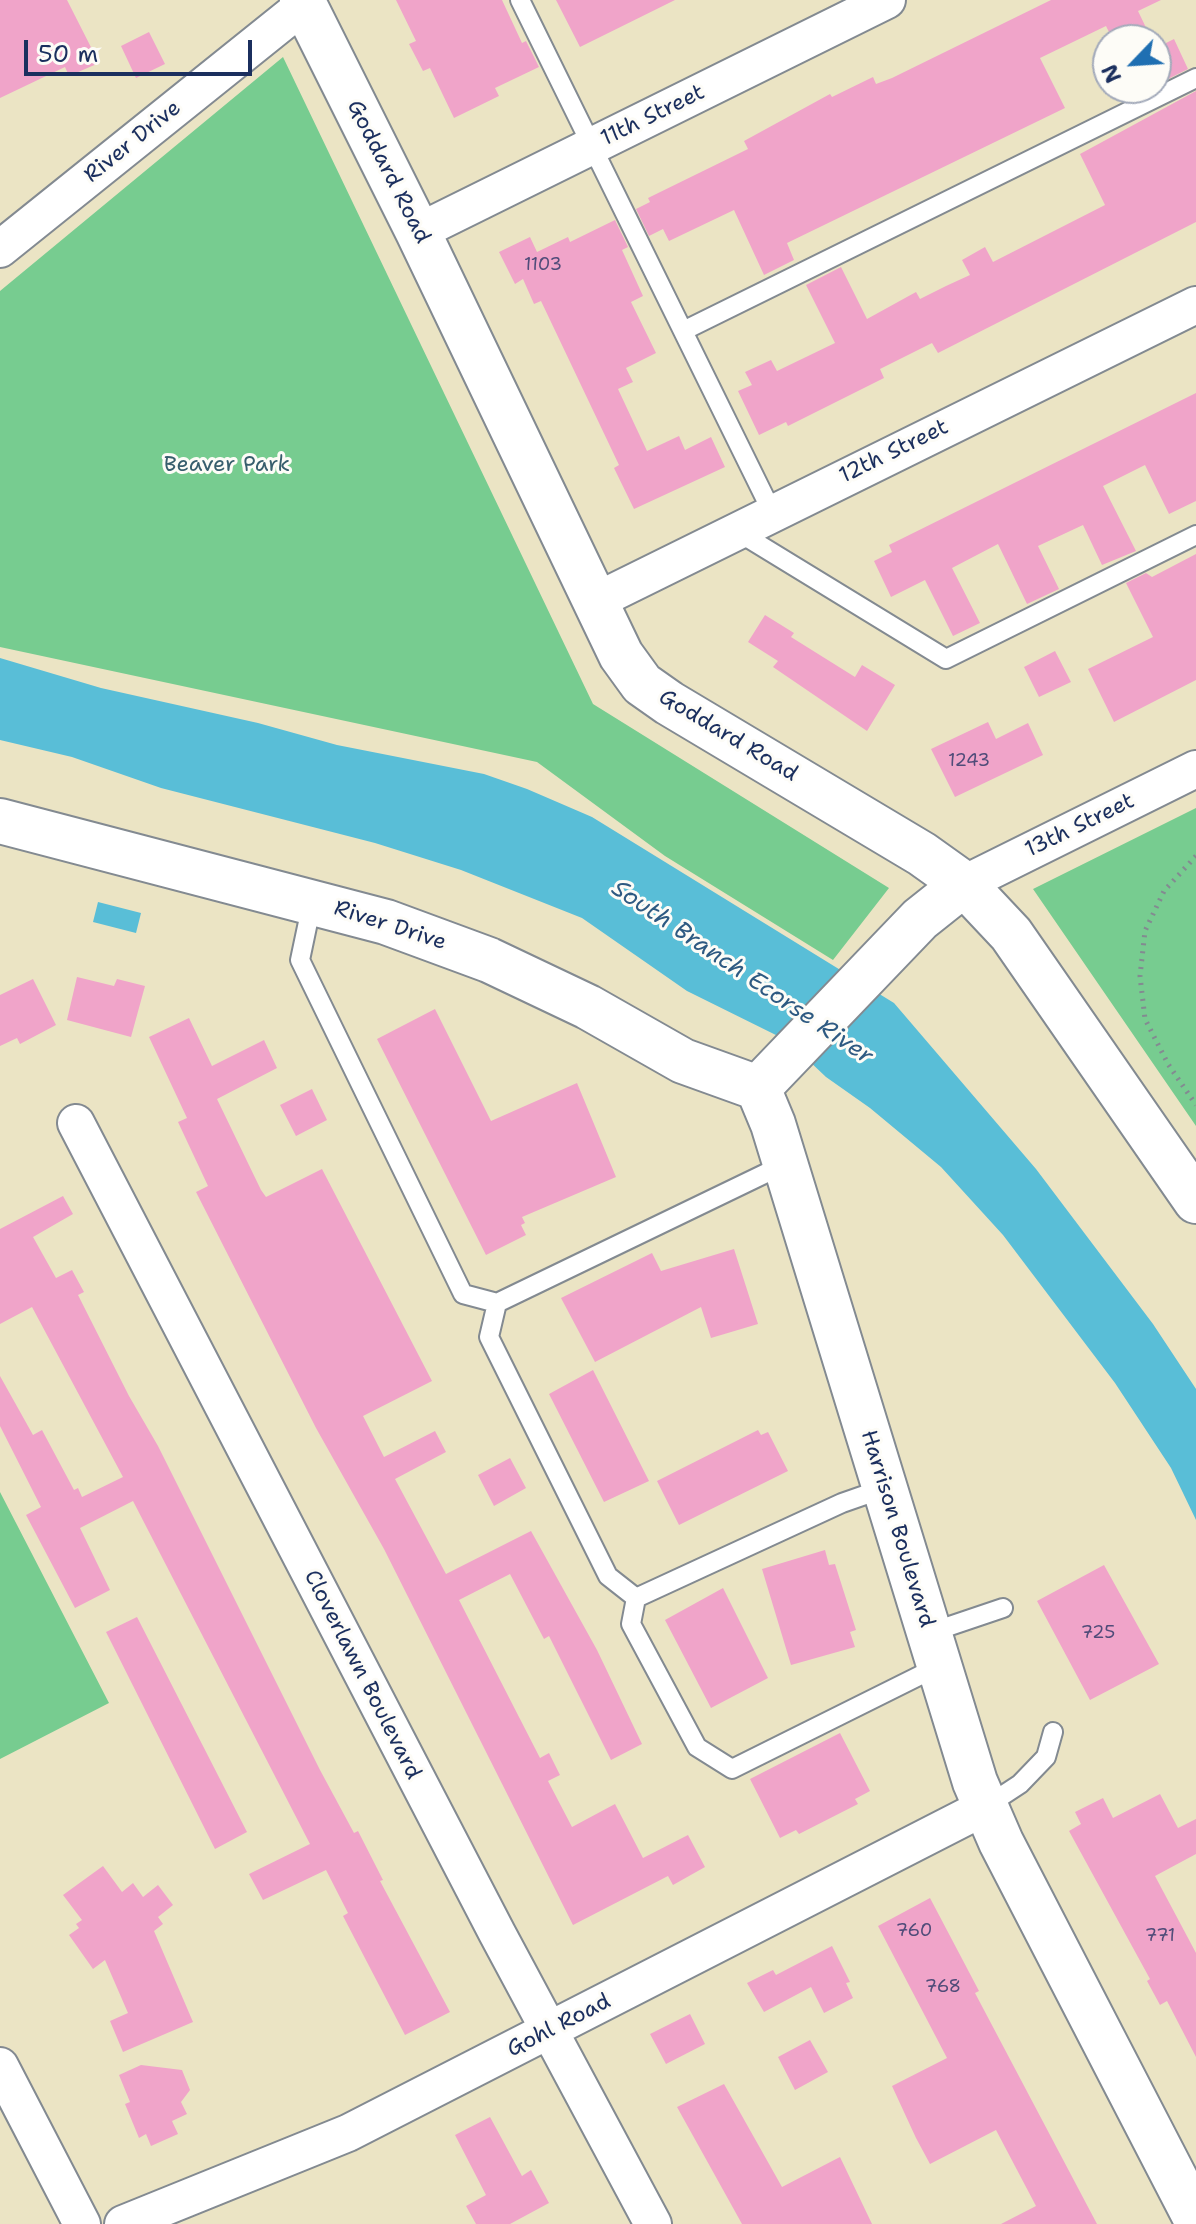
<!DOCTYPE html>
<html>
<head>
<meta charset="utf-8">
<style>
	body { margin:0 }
	#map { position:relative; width:1196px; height:2224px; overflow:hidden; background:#ebe4c4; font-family:"Shantell Sans",sans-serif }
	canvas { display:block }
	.north { position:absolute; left:1092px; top:24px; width:80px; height:80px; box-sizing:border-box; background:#fdfcf7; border:2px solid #a3aaba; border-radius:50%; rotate:245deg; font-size:22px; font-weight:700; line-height:32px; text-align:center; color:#1b2f5e }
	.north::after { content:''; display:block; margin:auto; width:28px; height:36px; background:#1f6fb2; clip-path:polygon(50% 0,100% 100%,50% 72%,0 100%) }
	.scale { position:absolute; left:24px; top:40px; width:228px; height:36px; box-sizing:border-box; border:4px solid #1b2f5e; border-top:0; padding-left:10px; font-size:24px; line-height:28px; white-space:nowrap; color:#1b2f5e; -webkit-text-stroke:6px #fdfcf7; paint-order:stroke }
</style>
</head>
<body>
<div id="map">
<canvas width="1196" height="2224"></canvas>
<div class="north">N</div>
<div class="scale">50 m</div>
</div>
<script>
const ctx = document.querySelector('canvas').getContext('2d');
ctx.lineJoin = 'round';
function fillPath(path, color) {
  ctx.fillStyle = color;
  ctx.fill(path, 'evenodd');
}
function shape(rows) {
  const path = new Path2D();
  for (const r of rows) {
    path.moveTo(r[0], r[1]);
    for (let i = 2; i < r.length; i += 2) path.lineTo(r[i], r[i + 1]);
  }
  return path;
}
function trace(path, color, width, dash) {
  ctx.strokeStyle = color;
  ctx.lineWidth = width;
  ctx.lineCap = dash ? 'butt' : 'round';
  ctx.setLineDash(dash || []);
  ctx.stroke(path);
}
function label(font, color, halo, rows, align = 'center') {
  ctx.font = font + ' "Shantell Sans",sans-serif';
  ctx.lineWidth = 6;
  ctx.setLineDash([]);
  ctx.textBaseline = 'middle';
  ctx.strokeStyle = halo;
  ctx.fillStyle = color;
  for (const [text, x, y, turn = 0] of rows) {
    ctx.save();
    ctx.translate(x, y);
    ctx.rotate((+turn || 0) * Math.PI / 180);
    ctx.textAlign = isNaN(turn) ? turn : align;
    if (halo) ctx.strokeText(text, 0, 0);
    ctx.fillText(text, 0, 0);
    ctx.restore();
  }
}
fillPath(shape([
	[283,57,593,704,889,888,833,960,665,856,537,762,0,647,0,291],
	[1196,808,1196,1126,1033,889],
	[0,1492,109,1703,0,1759]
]), '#77cc90');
fillPath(shape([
	[0,658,101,688,258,723,337,745,484,774,527,789,592,817,894,1003,1036,1169,1153,1324,1196,1389,1196,1520,1171,1468,1115,1383,1003,1235,941,1167,870,1108,826,1077,788,1041,687,991,582,918,461,870,375,843,161,788,72,757,0,740],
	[98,902,141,913,136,933,93,922]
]), '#59bed7');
fillPath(shape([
	[0,0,67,0,99,63,69,76,65,67,0,98],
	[396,0,502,0,522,43,526,41,539,67,495,88,499,96,454,118,430,68,423,71,409,44,416,41],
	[556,0,675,0,580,47],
	[1051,0,1161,0,1138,11,1152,40,1113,40,1106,26,1040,58,1065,108,787,243,794,260,764,275,734,210,669,241,663,229,649,236,636,209,650,202,648,198,748,149,744,141,830,94,832,97,873,77,876,84,892,78],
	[149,32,165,64,136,78,121,46],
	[1174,39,1188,69,1164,81,1156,65,1156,48],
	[1196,91,1196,222,938,353,932,343,880,369,884,378,788,426,786,422,759,435,738,391,752,385,745,372,771,360,777,371,835,343,806,285,841,267,867,319,916,292,920,299,946,286,970,275,962,260,985,247,993,262,1105,205,1080,154],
	[615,220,628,247,622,250,643,296,631,302,656,353,626,368,633,382,618,389,647,451,679,436,685,450,711,437,725,467,634,509,614,468,619,465,541,301,534,304,523,279,515,284,499,252,530,237,537,252,568,237,570,242],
	[1196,393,1196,501,1169,514,1145,465,1103,486,1136,551,1102,565,1083,525,1038,546,1059,589,1027,604,998,544,952,568,980,623,953,636,925,580,891,597,874,561,892,552,889,545],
	[1196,554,1196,680,1114,722,1088,669,1153,637,1126,583,1146,573,1152,577],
	[765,615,794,633,791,637,855,677,862,665,895,685,867,731,773,667,778,661,748,642],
	[1055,651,1071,682,1039,697,1024,667],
	[988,722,996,739,1028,723,1043,755,955,797,931,749],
	[77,977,114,986,117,979,145,986,131,1037,67,1020],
	[33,979,56,1025,20,1044,17,1038,0,1046,0,995],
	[435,1009,491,1121,577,1083,616,1177,522,1217,525,1223,521,1225,526,1235,486,1255,377,1039],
	[189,1018,212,1066,264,1040,277,1068,217,1099,261,1190,266,1197,322,1169,432,1381,363,1416,384,1457,435,1431,446,1452,395,1479,446,1574,531,1531,597,1650,642,1744,611,1760,549,1636,544,1639,510,1574,459,1600,540,1758,549,1753,560,1775,548,1781,572,1827,615,1804,643,1858,688,1835,705,1867,673,1885,668,1876,573,1925,384,1549,316,1428,196,1192,208,1186,178,1122,187,1118,149,1037],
	[312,1089,327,1120,296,1136,280,1105],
	[63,1196,73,1214,33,1237,56,1278,72,1270,84,1292,78,1295,129,1396,158,1446,320,1770,354,1833,358,1831,383,1880,380,1881,450,2012,405,2035,343,1916,348,1913,326,1870,263,1900,249,1874,310,1844,133,1501,80,1528,110,1590,75,1608,26,1515,41,1507,0,1426,0,1376,33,1435,42,1430,74,1490,78,1488,82,1497,123,1477,32,1307,0,1324,0,1229],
	[734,1249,758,1324,711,1338,701,1307,595,1362,561,1298,652,1253,661,1271],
	[593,1370,649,1481,604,1502,549,1394],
	[758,1430,761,1435,768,1432,788,1471,679,1525,657,1481],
	[510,1458,526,1488,494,1506,478,1475],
	[825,1550,829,1565,835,1564,856,1630,850,1632,855,1647,791,1665,762,1569],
	[1104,1565,1159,1664,1090,1700,1037,1601],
	[723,1588,768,1678,711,1708,665,1620],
	[137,1617,247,1832,215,1849,106,1632],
	[840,1733,870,1791,855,1799,858,1804,799,1834,796,1830,780,1838,750,1779],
	[1160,1794,1178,1828,1196,1819,1196,1854,1155,1876,1196,1953,1196,2057,1167,2001,1160,2005,1147,1981,1150,1979,1069,1831,1081,1824,1075,1812,1103,1798,1113,1818],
	[103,1866,122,1892,133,1883,143,1897,158,1885,173,1905,158,1917,163,1924,154,1931,193,2022,123,2052,110,2021,128,2013,105,1960,93,1969,69,1935,79,1928,76,1924,82,1920,63,1895],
	[930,1898,979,1991,975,1993,1097,2224,1001,2224,1036,2206,996,2130,930,2164,916,2138,892,2086,947,2058,878,1926],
	[832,1946,850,1982,846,1983,853,1998,824,2013,811,1987,764,2012,747,1983,773,1970,776,1975],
	[690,2014,705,2044,666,2064,650,2034],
	[810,2040,828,2072,795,2090,778,2057],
	[141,2065,182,2070,190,2090,181,2102,187,2114,172,2121,178,2134,151,2146,146,2134,139,2138,125,2104,130,2102,119,2075],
	[724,2084,782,2187,840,2157,872,2224,742,2224,677,2107],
	[490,2117,522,2176,531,2170,549,2203,510,2224,476,2224,466,2206,486,2195,455,2135]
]), '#f0a4c9');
const service = shape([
	[520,0,772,512],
	[683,331,1196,78],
	[735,530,946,659,1196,535],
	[312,903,300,960,463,1294,497,1303,785,1164],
	[497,1303,489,1337,608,1576,636,1598,842,1503,885,1488],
	[636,1598,631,1624,697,1747,732,1769,939,1666],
	[929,1633,1003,1608],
	[985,1807,1020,1784,1046,1757,1053,1732]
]);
const minor = shape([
	[418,232,887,0],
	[0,249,304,5],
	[594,602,1196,305],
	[964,884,1196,769],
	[76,1123,497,1933,653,2224],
	[0,2066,82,2224],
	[123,2224,348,2133,985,1807]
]);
const tertiary = shape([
	[302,0,418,232,621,655,642,684,669,703,922,854,964,884,1011,934,1196,1201],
	[0,821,386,922,489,960,588,1007,683,1061,758,1088],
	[758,1088,773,1124,975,1782,1001,1842,1196,2219],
	[758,1088,920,919,964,884]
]);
trace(service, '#838a91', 22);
trace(minor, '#838a91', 40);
trace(tertiary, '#838a91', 48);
trace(shape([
	[1196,856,1164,891,1145,931,1140,976,1145,1019,1168,1064,1196,1105]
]), '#838a91', 5, [2, 6]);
trace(service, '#fff', 18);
trace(minor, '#fff', 36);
trace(tertiary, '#fff', 44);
label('18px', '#504c79', null, [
	["1103",543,265],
	["1243",969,761],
	["725",1098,1633],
	["760",914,1931],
	["771",1160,1936],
	["768",943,1987]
]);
label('22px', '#1b2f5e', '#fdfcf7', [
	["11th Street",653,116,-26],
	["River Drive",133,142,-39],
	["Goddard Road",388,172,63],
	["12th Street",894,452,-26],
	["Goddard Road",728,736,31],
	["13th Street",1080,826,-26],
	["River Drive",390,926,18],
	["Harrison Boulevard",897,1529,73],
	["Cloverlawn Boulevard",362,1675,63],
	["Gohl Road",559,2026,-27]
]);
label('22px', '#375e6d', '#fdfcf7', [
	["Beaver Park",227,465]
]);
label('italic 24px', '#2e5a82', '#fdfcf7', [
	["South Branch Ecorse River",742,973,34]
]);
</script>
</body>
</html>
